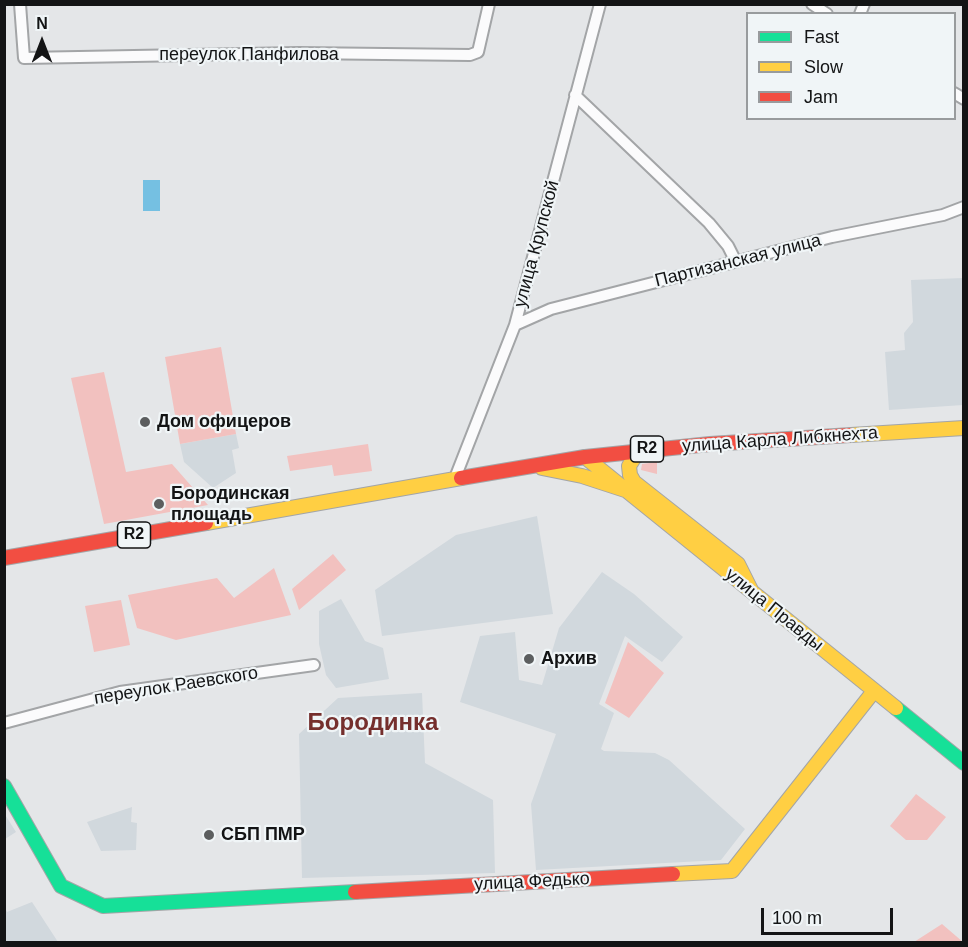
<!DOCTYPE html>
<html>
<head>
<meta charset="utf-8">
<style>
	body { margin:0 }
	#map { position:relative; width:968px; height:947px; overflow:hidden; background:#e4e6e8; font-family:Helvetica,sans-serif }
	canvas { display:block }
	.frame { position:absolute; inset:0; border:6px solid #131415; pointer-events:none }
	.legend { position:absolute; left:746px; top:12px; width:210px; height:108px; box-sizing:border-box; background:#f0f5f7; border:2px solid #989b9d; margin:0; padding:8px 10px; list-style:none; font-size:18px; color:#131415 }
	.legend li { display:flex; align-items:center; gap:12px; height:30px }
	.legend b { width:30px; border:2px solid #989b9d }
	.north { position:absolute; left:12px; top:12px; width:60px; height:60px; -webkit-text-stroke:4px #f0f5f7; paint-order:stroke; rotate:0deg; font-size:16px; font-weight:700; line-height:24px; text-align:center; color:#131415 }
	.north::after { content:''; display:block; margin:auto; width:21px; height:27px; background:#131415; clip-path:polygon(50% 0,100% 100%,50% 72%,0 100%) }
	.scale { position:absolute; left:761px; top:908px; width:132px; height:27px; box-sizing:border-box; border:3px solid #131415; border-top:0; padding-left:8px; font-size:18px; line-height:21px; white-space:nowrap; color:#131415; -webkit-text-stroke:4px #f0f5f7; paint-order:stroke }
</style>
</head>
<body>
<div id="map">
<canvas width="968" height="947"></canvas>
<div class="frame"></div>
<ul class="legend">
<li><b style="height:8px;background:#16e098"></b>Fast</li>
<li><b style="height:8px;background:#ffcf43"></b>Slow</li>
<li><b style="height:8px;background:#f24e42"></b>Jam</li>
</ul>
<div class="north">N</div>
<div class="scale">100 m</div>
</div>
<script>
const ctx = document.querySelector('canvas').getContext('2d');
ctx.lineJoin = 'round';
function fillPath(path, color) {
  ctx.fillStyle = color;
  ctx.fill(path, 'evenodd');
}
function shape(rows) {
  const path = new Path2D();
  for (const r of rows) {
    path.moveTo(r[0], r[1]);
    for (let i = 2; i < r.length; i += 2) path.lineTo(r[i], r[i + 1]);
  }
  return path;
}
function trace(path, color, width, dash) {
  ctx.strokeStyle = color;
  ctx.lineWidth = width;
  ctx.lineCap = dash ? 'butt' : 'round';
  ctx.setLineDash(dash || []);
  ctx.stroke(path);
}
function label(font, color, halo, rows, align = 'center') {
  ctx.font = font + ' Helvetica,sans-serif';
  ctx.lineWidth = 4.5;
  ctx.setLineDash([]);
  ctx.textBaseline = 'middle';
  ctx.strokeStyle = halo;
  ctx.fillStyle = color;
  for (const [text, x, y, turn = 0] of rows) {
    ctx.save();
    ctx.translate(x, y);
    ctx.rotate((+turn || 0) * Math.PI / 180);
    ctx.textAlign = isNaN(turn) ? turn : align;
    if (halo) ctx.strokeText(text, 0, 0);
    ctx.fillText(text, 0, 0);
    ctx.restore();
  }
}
fillPath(shape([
	[963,278,963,405,889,410,885,352,905,350,904,333,913,322,911,280],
	[236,434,239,448,232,450,236,473,213,488,184,462,180,444],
	[537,516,553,614,382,636,375,590,456,535],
	[602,572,634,594,683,637,662,662,625,636,599,704,614,713,601,749,604,751,655,753,669,760,745,829,721,860,536,870,531,804,556,734,460,702,480,636,515,632,519,680,542,685,559,628],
	[341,599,365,641,383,648,389,679,336,688,326,675,319,644,319,611],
	[422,693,425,763,493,800,495,873,302,878,299,734,338,698],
	[132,807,131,822,137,823,136,850,101,851,87,822],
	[4,813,16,832,5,839,4,839],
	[32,902,58,942,5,942,5,908,7,912]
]), '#d1d8dd');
fillPath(shape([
	[221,347,236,434,180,444,165,357],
	[104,372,126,472,172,464,208,505,104,524,71,378],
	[368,444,372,471,334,476,332,465,290,471,287,456],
	[657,462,657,474,641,470,642,464],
	[333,554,346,570,299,610,292,589],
	[274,568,291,615,176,640,137,628,128,595,217,578,234,598],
	[121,600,130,645,94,652,85,606],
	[628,642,664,673,629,718,605,703],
	[916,794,946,817,927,840,906,840,890,826],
	[942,924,963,942,914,942]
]), '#f2c1bf');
fillPath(shape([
	[143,180,160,180,160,211,143,211]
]), '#75c0e2');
const street = shape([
	[20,4,24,58,299,53,470,55,478,52,489,4],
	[812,4,827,14],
	[860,14,864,4],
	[954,93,964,99],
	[575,95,709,223,728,246,736,262],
	[515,325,551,309,832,237,943,215,964,207],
	[455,478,515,325,600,4],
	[4,723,120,692,314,665]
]);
const fast = shape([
	[896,708,964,763],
	[4,786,61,886,103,906,355,892]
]);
const slow = shape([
	[851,435,964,428],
	[647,449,634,458,629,466,630,475,634,482,738,564,752,592],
	[585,457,896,708],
	[542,468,582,476,628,491],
	[206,523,461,478],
	[673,874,732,871,874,691]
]);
const jam = shape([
	[461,478,585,457,710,444,851,435],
	[4,558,206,523],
	[355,892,673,874]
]);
trace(street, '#a3a5a7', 14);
trace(fast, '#a3a5a7', 16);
trace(slow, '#a3a5a7', 16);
trace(jam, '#a3a5a7', 16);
trace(street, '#fbfbfc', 10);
trace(fast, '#16e098', 14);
trace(slow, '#ffcf43', 14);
trace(jam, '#f24e42', 14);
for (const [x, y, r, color] of [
	[145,422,6,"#5c5e5f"],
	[159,504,6,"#5c5e5f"],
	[529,659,6,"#5c5e5f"],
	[209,835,6,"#5c5e5f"]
]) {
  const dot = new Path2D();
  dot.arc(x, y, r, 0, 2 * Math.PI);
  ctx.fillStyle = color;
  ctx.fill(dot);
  trace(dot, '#f0f5f7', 2);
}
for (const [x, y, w] of [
	[647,449,33],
	[134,535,33]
]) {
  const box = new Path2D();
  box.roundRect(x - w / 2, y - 13, w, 26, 4.5);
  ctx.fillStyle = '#f0f5f7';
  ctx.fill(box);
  trace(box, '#131415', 1.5);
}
label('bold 16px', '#131415', null, [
	["R2",647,449],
	["R2",134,535]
]);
label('18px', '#131415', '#f0f5f7', [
	["переулок Панфилова",249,55],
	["улица Крупской",537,244,-75],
	["Партизанская улица",738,261,-14],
	["улица Карла Либкнехта",780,440,-4],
	["улица Правды",774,610,39],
	["переулок Раевского",176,686,-9],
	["улица Федько",532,882,-3]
]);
label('bold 18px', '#131415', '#f0f5f7', [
	["Дом офицеров",157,422],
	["Бородинская",171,494],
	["площадь",171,515],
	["Архив",541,659],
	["СБП ПМР",221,835]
], 'left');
label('bold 24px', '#752f2d', '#f0f5f7', [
	["Бородинка",373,723]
]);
</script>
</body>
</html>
